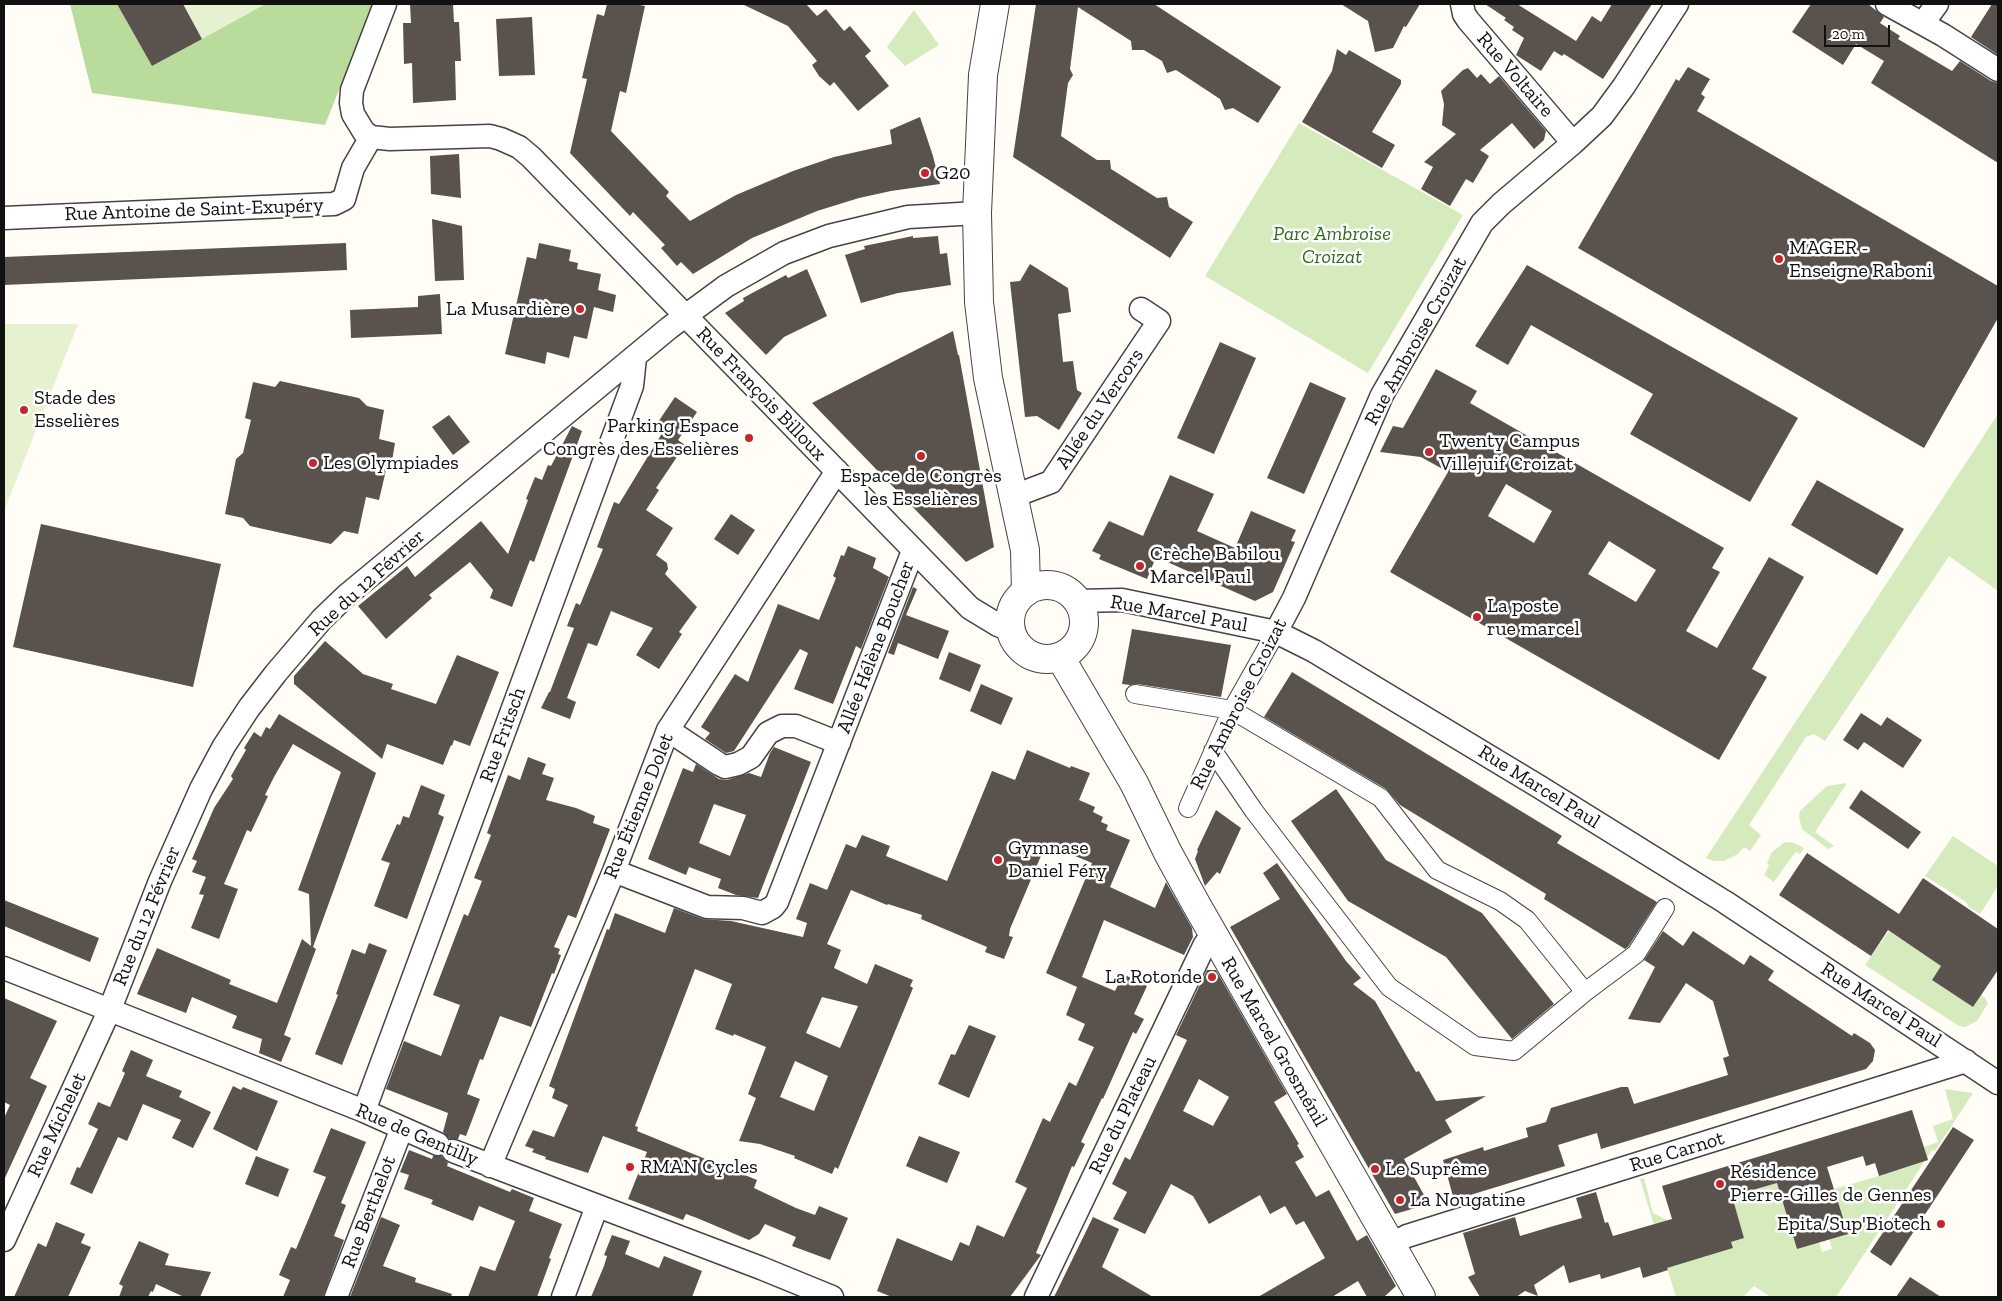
<!DOCTYPE html>
<html>
<head>
<meta charset="utf-8">
<style>
	body { margin:0 }
	#map { position:relative; width:2002px; height:1301px; overflow:hidden; background:#fffdf5; font-family:"Zilla Slab",serif }
	canvas { display:block }
	.frame { position:absolute; inset:0; border:5px solid #111; pointer-events:none }
	.scale { position:absolute; left:1824px; top:25px; width:66px; height:22px; box-sizing:border-box; border:2px solid #111; border-top:0; padding-left:6px; font-size:15px; line-height:18px; white-space:nowrap; color:#111; -webkit-text-stroke:4px #fff; paint-order:stroke }
</style>
</head>
<body>
<div id="map">
<canvas width="2002" height="1301"></canvas>
<div class="frame"></div>
<div class="scale">20 m</div>
</div>
<script>
const ctx = document.querySelector('canvas').getContext('2d');
ctx.lineJoin = 'round';
function fillPath(path, color) {
  ctx.fillStyle = color;
  ctx.fill(path, 'evenodd');
}
function shape(rows) {
  const path = new Path2D();
  for (const r of rows) {
    if (r.length === 3) {
      path.moveTo(r[0] + r[2], r[1]);
      path.arc(r[0], r[1], r[2], 0, 2 * Math.PI);
      continue;
    }
    path.moveTo(r[0], r[1]);
    for (let i = 2; i < r.length; i += 2) path.lineTo(r[i], r[i + 1]);
  }
  return path;
}
function trace(path, color, width, dash) {
  ctx.strokeStyle = color;
  ctx.lineWidth = width;
  ctx.lineCap = dash ? 'butt' : 'round';
  ctx.setLineDash(dash || []);
  ctx.stroke(path);
}
function label(font, color, halo, rows, align = 'center') {
  ctx.font = font + ' "Zilla Slab",serif';
  ctx.lineWidth = 5;
  ctx.setLineDash([]);
  ctx.textBaseline = 'middle';
  ctx.strokeStyle = halo;
  ctx.fillStyle = color;
  for (const [text, x, y, turn = 0] of rows) {
    ctx.save();
    ctx.translate(x, y);
    ctx.rotate((+turn || 0) * Math.PI / 180);
    ctx.textAlign = isNaN(turn) ? turn : align;
    if (halo) ctx.strokeText(text, 0, 0);
    ctx.fillText(text, 0, 0);
    ctx.restore();
  }
}
fillPath(shape([
	[914,10,939,45,905,66,887,47],
	[1299,123,1463,215,1368,373,1205,276],
	[1998,414,1998,591,1949,556,1825,741,1814,734,1806,737,1749,825,1761,835,1750,851,1744,847,1738,854,1724,861,1714,861,1706,858],
	[1847,783,1815,832,1834,846,1828,849,1802,829,1799,817,1800,811,1827,786],
	[1953,836,1998,866,1998,886,1980,914,1969,907,1966,902,1925,876],
	[1785,842,1794,843,1804,848,1800,854,1796,852,1793,855,1774,882,1764,875,1769,865,1767,863,1772,852],
	[1889,931,1941,966,1933,980,1973,1007,1981,995,1985,998,1988,1003,1977,1021,1965,1027,1959,1026,1865,965],
	[1945,1089,1973,1093,1935,1151,1932,1150,1836,1297,1771,1297,1754,1286,1743,1297,1676,1297,1640,1179,1644,1178,1653,1213,1673,1223,1696,1259,1733,1248,1731,1242,1744,1238,1732,1196,1777,1183,1797,1249,1819,1242,1822,1252,1832,1249,1829,1239,1834,1189,1879,1176,1902,1144,1921,1138,1924,1147,1938,1142,1933,1126,1953,1119]
]), '#d5ebbd');
fillPath(shape([
	[70,4,117,4,152,66,265,4,373,4,325,125,92,93]
]), '#b9dc9c');
fillPath(shape([
	[183,4,265,4,202,39],
	[4,324,78,324,4,511]
]), '#e6f2cf');
fillPath(shape([
	[117,4,183,4,202,39,152,66],
	[410,4,453,4,454,22,459,22,461,61,455,61,456,100,413,103,412,63,404,64,403,23,411,23],
	[607,4,635,4,645,6,626,93,620,91,611,131,669,192,666,196,690,221,736,195,793,171,834,157,892,144,890,130,920,117,933,156,940,184,891,191,859,198,817,211,752,238,693,274,681,262,677,266,661,248,665,245,633,212,630,216,570,153,587,79,582,78,597,14,604,16],
	[742,4,806,4,817,16,826,9,844,31,850,26,871,51,865,56,889,86,858,111,834,82,830,86,819,76,812,65,817,61,788,26],
	[1036,4,1154,4,1281,87,1258,123,1233,108,1225,110,1220,99,1176,70,1167,73,1162,61,1144,50,1132,50,1131,41,1078,7,1070,69,1073,75,1068,83,1061,136,1097,160,1110,160,1111,169,1157,198,1167,197,1169,207,1193,222,1170,258,1013,157],
	[1341,4,1420,4,1406,27,1404,26,1393,48,1375,52,1368,21],
	[1485,4,1517,4,1576,41,1592,16,1601,22,1612,4,1652,4,1603,79,1564,54,1562,56,1554,51,1541,71,1516,55,1524,38,1512,30,1514,27,1504,20,1506,18],
	[1811,4,1868,4,1884,17,1880,23,1900,36,1898,39,1952,71,1960,61,1991,81,1998,83,1998,163,1871,83,1884,61,1856,44,1843,65,1792,32],
	[1992,4,1998,4,1998,55,1971,37],
	[532,17,535,75,499,76,496,19],
	[1337,49,1346,55,1349,50,1401,80,1401,84,1372,132,1395,145,1382,168,1302,122,1332,71],
	[1688,67,1710,79,1701,94,1705,97,1697,111,1998,286,1998,318,1924,448,1578,248,1676,79,1679,81],
	[1468,68,1477,78,1481,74,1490,84,1499,76,1546,131,1544,140,1534,149,1512,123,1480,150,1489,156,1473,183,1466,179,1450,206,1421,189,1433,167,1424,162,1456,134,1442,125,1444,104,1441,91,1463,70],
	[459,154,461,198,431,194,430,156],
	[432,219,462,226,464,280,435,281],
	[913,236,913,238,938,236,940,254,947,253,951,285,898,293,861,303,845,255,865,249,864,246],
	[346,243,347,270,4,285,4,257],
	[539,243,571,250,569,261,578,263,577,269,601,274,598,290,616,295,613,312,594,307,587,339,574,336,569,358,547,352,545,364,505,354,527,257,536,259],
	[1030,264,1068,288,1071,312,1058,314,1063,362,1073,361,1077,390,1082,393,1059,430,1037,416,1025,417,1010,282,1020,281],
	[1527,265,1798,418,1750,502,1630,434,1653,394,1531,325,1508,365,1475,346],
	[807,269,827,316,784,337,766,355,725,313,744,301,743,298,754,292,786,275,788,278],
	[440,294,442,334,351,338,350,310,418,307,418,296],
	[953,331,958,355,959,355,994,547,966,562,812,403],
	[1220,342,1256,358,1214,454,1177,438],
	[1436,369,1477,391,1470,403,1724,548,1712,568,1720,572,1686,631,1717,648,1769,557,1804,577,1752,669,1767,677,1719,760,1390,572,1448,472,1421,457,1380,452,1393,426,1403,428],
	[1506,484,1552,511,1534,543,1488,516],
	[1609,541,1656,570,1636,602,1588,574],
	[280,381,359,398,367,406,384,410,379,439,395,443,391,467,386,470,379,500,366,497,358,534,344,531,331,544,250,526,243,518,225,514,236,459,243,453,251,420,245,418,253,382,275,387],
	[1310,382,1346,398,1304,494,1267,478],
	[675,397,697,412,678,440,685,445,656,488,659,490,646,510,673,528,656,555,667,563,668,569,665,574,697,607,679,632,682,634,659,669,636,655,653,628,611,611,597,646,588,643,567,698,576,702,570,719,541,708,549,692,550,692,574,628,567,626,576,603,580,605,603,549,597,547,614,502,619,504,664,430,656,425],
	[449,415,470,442,453,455,432,427],
	[572,426,582,431,534,562,530,560,512,607,490,598,493,590,470,562,429,595,432,598,386,639,358,606,407,566,415,577,481,521,508,554,528,500,526,499,535,477,542,480,548,465,551,466],
	[1170,475,1214,494,1197,531,1235,548,1251,511,1296,530,1291,541,1295,542,1273,592,1255,601,1156,557,1147,579,1099,559,1101,555,1092,551,1109,521,1143,536],
	[1817,480,1904,529,1877,575,1791,525],
	[731,514,755,530,738,555,714,539],
	[41,524,221,564,193,687,13,647],
	[848,546,876,558,873,568,889,577,861,649,856,646,833,704,794,689,808,653,800,649,734,751,726,753,705,739,710,733,701,727,735,674,748,682,778,604,819,620,836,578,833,576,837,566,841,555,844,556],
	[913,587,917,589,906,615,949,631,938,659,898,643,894,655,888,653],
	[1132,629,1231,645,1221,697,1137,684,1130,685,1122,684],
	[325,641,363,674,393,684,391,689,436,704,457,655,499,672,470,746,454,740,452,746,451,745,443,765,387,744,382,759,294,684,294,676],
	[949,652,981,665,970,692,939,679],
	[1292,672,1562,836,1557,843,1657,902,1628,947,1625,949,1544,899,1546,894,1400,805,1386,789,1264,717],
	[981,684,1013,698,1001,725,970,711],
	[1861,713,1881,726,1887,717,1922,740,1903,768,1864,742,1858,750,1843,740],
	[279,714,376,773,313,947,316,949,284,1035,291,1038,281,1062,259,1053,262,1039,232,1028,237,1016,192,997,186,1013,137,994,157,948,231,980,229,984,277,1003,302,939,311,946,309,894,298,890,341,772,293,744,274,777,265,795,268,796,251,832,247,830,224,884,238,889,219,939,191,928,204,895,199,894,206,877,192,872,197,861,192,859,214,808,233,779,231,776,246,750,244,748,254,732,261,737,266,727,270,729],
	[774,747,811,762,758,898,736,895,718,888,721,879,689,867,686,875,648,859,683,768,693,772,696,764,719,779,727,780,749,773,761,777,770,753],
	[714,804,746,815,730,856,699,843],
	[1027,750,1070,768,1071,766,1090,773,1079,800,1095,807,1093,812,1103,817,1101,822,1108,825,1106,830,1130,840,1110,887,1155,908,1166,882,1192,928,1193,937,1184,955,1104,920,1082,977,1115,991,1123,974,1147,986,1134,1014,1144,1019,1136,1034,1133,1032,1103,1099,1102,1098,1081,1142,1085,1144,1074,1167,1072,1166,1036,1253,1041,1255,1010,1297,892,1297,877,1291,897,1238,952,1261,960,1242,969,1246,977,1225,1004,1237,1027,1188,1015,1182,1043,1118,1050,1122,1069,1082,1076,1086,1094,1047,1078,1040,1085,1024,1066,1015,1077,987,1046,973,1092,863,1046,844,1010,929,1009,936,1013,937,1004,959,985,952,987,947,921,919,922,915,888,904,887,905,851,890,827,944,841,950,834,968,867,984,875,964,913,980,910,986,913,988,838,1169,835,1167,832,1174,794,1158,795,1156,760,1144,739,1141,756,1098,748,1094,766,1047,734,1034,733,1036,715,1029,732,984,695,969,635,1126,638,1127,637,1131,757,1180,754,1188,796,1208,815,1215,819,1206,848,1218,830,1260,792,1246,796,1237,765,1224,759,1234,749,1240,697,1218,686,1214,683,1220,628,1199,647,1152,603,1136,588,1173,545,1159,546,1157,532,1152,534,1149,525,1146,533,1130,554,1137,568,1105,552,1098,555,1089,549,1086,607,929,609,930,615,913,665,933,674,908,703,919,731,921,803,937,807,923,796,919,810,883,827,890,846,844,856,848,862,835,890,846,886,856,947,881,992,771,1015,780],
	[822,997,858,1006,840,1048,806,1033],
	[795,1061,828,1076,814,1111,780,1097],
	[528,757,546,764,542,774,554,778,546,800,576,808,595,816,593,823,610,829,576,918,568,915,554,947,560,949,558,954,561,955,554,974,552,973,531,1027,500,1016,483,1060,480,1059,467,1094,480,1099,466,1136,460,1134,458,1139,450,1139,443,1132,448,1113,386,1089,404,1041,441,1056,460,1005,433,995,464,914,468,916,482,881,474,878,491,835,487,833,508,775,520,780],
	[421,785,445,795,438,814,444,817,407,919,374,906,390,863,381,860,397,824,400,825,403,816,409,818],
	[1336,789,1386,860,1482,913,1554,1004,1512,1039,1446,957,1348,901,1291,821],
	[1861,790,1921,832,1908,849,1849,808],
	[1216,810,1241,828,1220,874,1217,872,1205,886,1195,859,1198,851,1197,850],
	[1807,853,1899,914,1923,878,1998,929,1998,970,1973,1007,1932,980,1941,966,1888,930,1871,956,1779,895],
	[1277,863,1346,961,1361,978,1353,984,1375,1001,1416,1072,1419,1071,1436,1101,1486,1096,1445,1120,1452,1132,1404,1159,1429,1204,1395,1214,1230,927,1280,899,1263,873],
	[4,900,99,938,90,962,4,926],
	[1663,931,1683,946,1693,931,1744,965,1750,955,1774,971,1768,980,1852,1036,1854,1033,1870,1043,1875,1050,1873,1061,1866,1069,1601,1149,1597,1133,1558,1145,1565,1166,1454,1200,1443,1160,1483,1147,1484,1151,1528,1137,1526,1128,1546,1122,1551,1108,1621,1087,1628,1087,1634,1104,1728,1075,1723,1058,1729,1056,1713,1001,1686,983,1660,1023,1628,1019,1655,967,1644,960],
	[369,943,387,950,342,1065,315,1054,338,995,336,994,352,949,365,954],
	[1207,970,1216,970,1287,1094,1274,1102,1299,1144,1297,1145,1304,1157,1295,1162,1316,1197,1329,1190,1357,1241,1367,1235,1396,1286,1384,1297,1367,1297,1358,1281,1332,1297,1258,1297,1325,1258,1304,1221,1296,1225,1285,1206,1270,1214,1260,1195,1209,1224,1193,1196,1171,1184,1145,1234,1113,1219,1127,1192,1112,1184,1125,1157,1130,1160,1187,1040,1176,1035],
	[1199,1079,1229,1097,1213,1126,1183,1111],
	[4,998,57,1021,30,1078,47,1086,4,1180,4,1118,10,1105,4,1102],
	[969,1025,996,1036,969,1098,938,1084,951,1054,955,1055],
	[131,1050,153,1060,146,1076,182,1091,179,1097,211,1112,193,1148,172,1138,181,1120,143,1104,127,1141,118,1137,92,1194,70,1184,77,1167,80,1168,98,1129,88,1124,98,1102,110,1107,125,1073,122,1071],
	[233,1086,241,1090,243,1087,278,1101,257,1151,213,1129],
	[1912,1110,1928,1160,1879,1176,1875,1163,1866,1166,1863,1156,1827,1167,1848,1234,1797,1249,1777,1183,1732,1196,1744,1238,1731,1242,1733,1248,1667,1268,1668,1270,1643,1278,1640,1267,1601,1279,1600,1274,1569,1283,1564,1265,1534,1285,1538,1296,1525,1291,1516,1297,1480,1297,1468,1277,1475,1274,1463,1233,1515,1217,1520,1236,1550,1227,1582,1218,1576,1198,1596,1192,1605,1223,1608,1222,1613,1236,1672,1219,1662,1186],
	[1953,1127,1974,1140,1891,1266,1870,1252],
	[331,1128,366,1142,341,1203,346,1205,334,1236,344,1240,323,1297,283,1297,290,1280,279,1275,291,1247,296,1249,326,1177,313,1172],
	[919,1136,960,1152,947,1183,906,1166],
	[409,1150,432,1159,433,1156,441,1156,448,1163,447,1166,510,1192,512,1189,534,1198,529,1211,562,1224,549,1258,551,1259,537,1297,468,1297,480,1266,495,1271,515,1221,479,1206,473,1221,431,1204,433,1200,404,1189,409,1175,400,1172],
	[256,1156,289,1169,278,1197,245,1184],
	[381,1217,400,1225,383,1266,416,1278,415,1282,452,1294,451,1297,350,1297],
	[1093,1217,1119,1229,1102,1267,1153,1297,1054,1297],
	[56,1222,85,1234,81,1243,91,1247,68,1297,14,1297,38,1243,46,1247],
	[612,1235,630,1241,625,1254,659,1268,664,1256,702,1271,692,1297,591,1297,604,1266,607,1256,604,1255],
	[139,1241,169,1254,165,1265,211,1272,200,1297,184,1297,156,1284,153,1292,151,1291,148,1297,119,1297,123,1286,119,1284],
	[1910,1277,1941,1297,1896,1297]
]), '#5a524d');
const pedestrian = shape([
	[1135,694,1232,710,1381,798,1437,870,1500,901,1527,920,1585,992],
	[1213,751,1254,811,1389,987,1475,1046,1514,1051,1585,992,1636,954,1665,908],
	[1188,808,1232,710,1276,632]
]);
const minor = shape([
	[385,4,352,90,351,103,353,114,364,132,371,137,390,139,490,136,501,139,519,147,531,157,970,608,998,625,1010,630],
	[1462,4,1464,14,1468,20,1573,143],
	[1887,4,1943,35,1998,70],
	[1923,23,1937,4],
	[4,218,334,204,344,199,353,168,371,137],
	[1014,496,1051,482,1159,321,1141,309],
	[1078,601,1122,600,1276,632,1314,651,1538,786,1725,902,1998,1083],
	[1276,632,1294,598,1382,395,1482,223,1501,204,1573,143,1602,116,1624,86,1677,4],
	[668,730,719,764,725,767,738,764,751,757,768,733,782,726,796,726,839,743],
	[614,871,707,907,743,908,762,913,773,907,777,902,913,551],
	[4,968,364,1111,438,1144],
	[364,1111,632,386,635,358],
	[453,1151,761,1268,832,1297],
	[490,1166,614,871,668,730,837,471],
	[4,1240,110,1009,160,881,201,789,224,746,249,708,276,673,322,619,347,595,669,328,726,286,784,253,829,236,908,217,977,213],
	[1389,1245,1407,1236,1966,1061],
	[336,1297,402,1128],
	[563,1297,597,1206],
	[1036,1297,1205,944,1216,938]
]);
const tertiary = shape([
	[995,4,983,75,977,213,979,302,988,378,1025,550,1026,592],
	[1047,622,37],
	[1060,657,1134,783,1168,853,1196,904,1421,1297]
]);
trace(pedestrian, '#444', 20);
trace(minor, '#444', 25);
trace(tertiary, '#444', 30);
trace(pedestrian, '#fff', 18);
trace(minor, '#fff', 22);
trace(tertiary, '#fff', 28);
for (const [x, y, r, color] of [
	[925,173,5,"#c4262e"],
	[1779,259,5,"#c4262e"],
	[580,309,5,"#c4262e"],
	[24,410,5,"#c4262e"],
	[749,438,5,"#c4262e"],
	[1429,452,5,"#c4262e"],
	[921,456,5,"#c4262e"],
	[313,463,5,"#c4262e"],
	[1140,566,5,"#c4262e"],
	[1477,617,5,"#c4262e"],
	[998,860,5,"#c4262e"],
	[1212,977,5,"#c4262e"],
	[630,1167,5,"#c4262e"],
	[1375,1169,5,"#c4262e"],
	[1720,1184,5,"#c4262e"],
	[1400,1200,5,"#c4262e"],
	[1941,1224,5,"#c4262e"]
]) {
  const dot = new Path2D();
  dot.arc(x, y, r, 0, 2 * Math.PI);
  ctx.fillStyle = color;
  ctx.fill(dot);
  trace(dot, '#fff', 2);
}
label('20px', '#111', '#fff', [
	["Rue Voltaire",1515,75,49],
	["Rue Antoine de Saint-Exupéry",194,210,-2],
	["Rue Ambroise Croizat",1416,341,-61],
	["Rue François Billoux",761,394,46],
	["Allée du Vercors",1100,409,-56],
	["Rue du 12 Février",367,583,-42],
	["Rue Marcel Paul",1179,614,10],
	["Allée Hélène Boucher",876,647,-69],
	["Rue Ambroise Croizat",1239,704,-63],
	["Rue Fritsch",503,735,-70],
	["Rue Marcel Paul",1539,787,32],
	["Rue Étienne Dolet",639,806,-68],
	["Rue du 12 Février",147,916,-68],
	["Rue Marcel Paul",1881,1005,33],
	["Rue Marcel Grosménil",1274,1042,60],
	["Rue du Plateau",1123,1115,-64],
	["Rue Michelet",57,1125,-65],
	["Rue de Gentilly",417,1135,23],
	["Rue Carnot",1677,1152,-17],
	["Rue Berthelot",369,1212,-69]
]);
label('20px', '#111', '#fff', [
	["G20",935,173],
	["MAGER -",1789,248],
	["Enseigne Raboni",1789,271],
	["La Musardière",570,309,"right"],
	["Stade des",34,398],
	["Esselières",34,421],
	["Parking Espace",739,426,"right"],
	["Congrès des Esselières",739,449,"right"],
	["Twenty Campus",1439,441],
	["Villejuif Croizat",1439,464],
	["Les Olympiades",323,463],
	["Espace de Congrès",921,476,"center"],
	["les Esselières",921,499,"center"],
	["Crèche Babilou",1150,554],
	["Marcel Paul",1150,577],
	["La poste",1487,606],
	["rue marcel",1487,629],
	["Gymnase",1008,848],
	["Daniel Féry",1008,871],
	["La Rotonde",1202,977,"right"],
	["RMAN Cycles",640,1167],
	["Le Suprême",1385,1169],
	["Résidence",1730,1172],
	["Pierre-Gilles de Gennes",1730,1195],
	["La Nougatine",1410,1200],
	["Epita/Sup'Biotech",1931,1224,"right"]
], 'left');
label('italic 20px', '#2f6b1f', '#fff', [
	["Parc Ambroise",1332,234],
	["Croizat",1332,257]
]);
</script>
</body>
</html>
